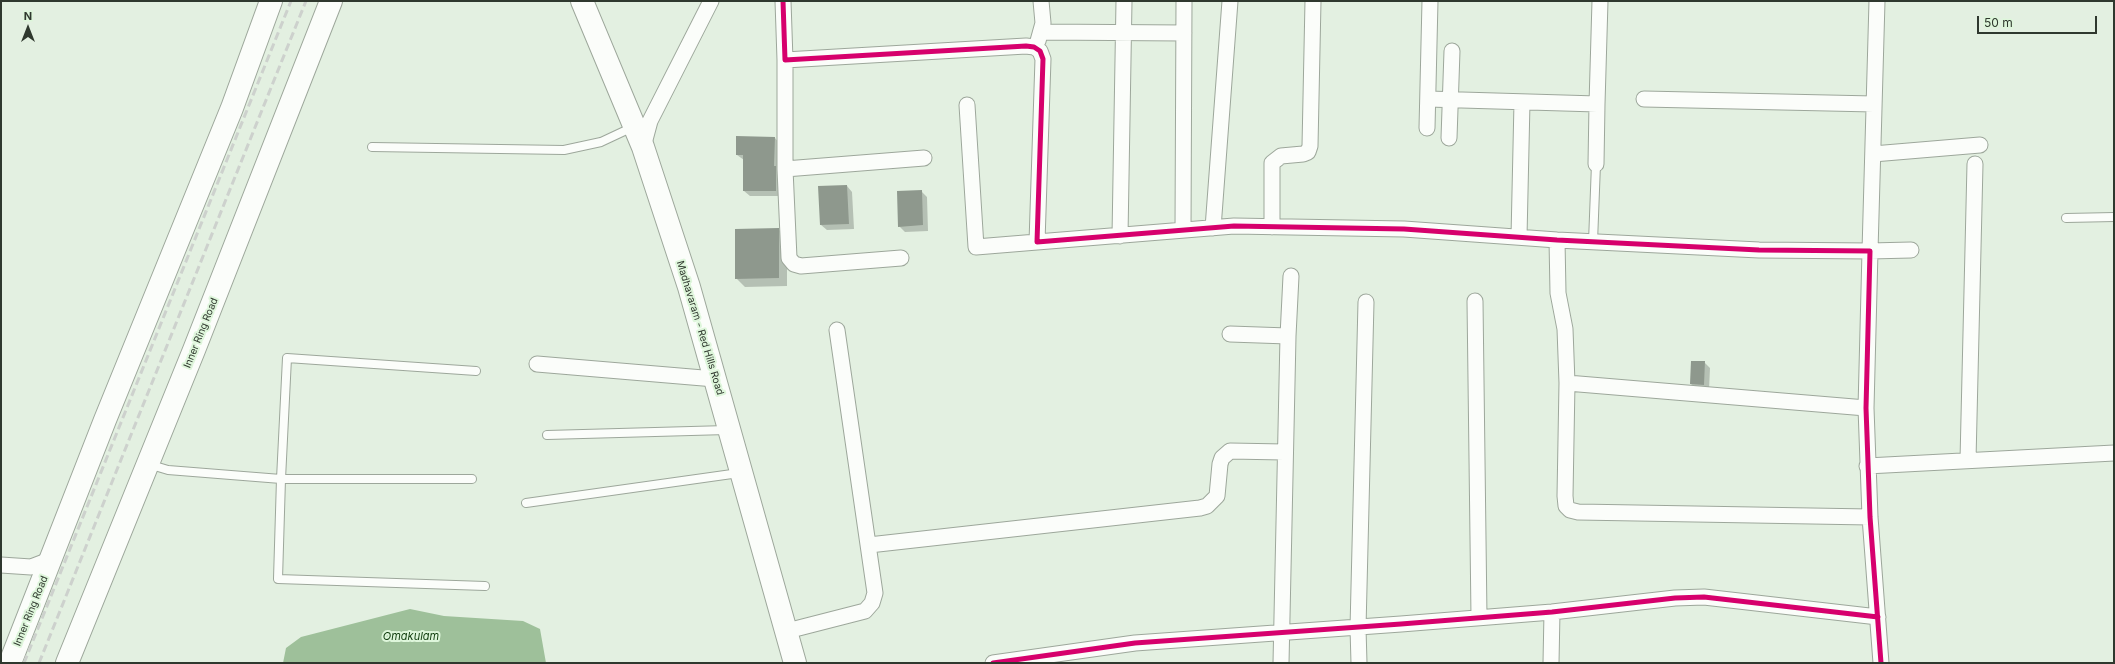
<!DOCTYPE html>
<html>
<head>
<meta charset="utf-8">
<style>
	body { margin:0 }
	#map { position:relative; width:2115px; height:664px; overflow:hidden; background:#e3f0e1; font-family:Inter,sans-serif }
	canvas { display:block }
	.frame { position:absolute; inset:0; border:2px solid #2f382e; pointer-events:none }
	.north { position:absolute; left:8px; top:8px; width:40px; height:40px; -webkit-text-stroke:3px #def6db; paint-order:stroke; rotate:0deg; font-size:11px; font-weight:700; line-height:16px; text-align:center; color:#2f382e }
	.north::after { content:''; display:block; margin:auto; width:14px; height:18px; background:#2f382e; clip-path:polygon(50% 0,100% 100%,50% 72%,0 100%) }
	.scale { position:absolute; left:1977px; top:16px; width:120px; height:18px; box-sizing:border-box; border:2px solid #2f382e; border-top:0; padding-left:5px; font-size:12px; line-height:14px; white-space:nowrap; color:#2f382e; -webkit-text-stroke:3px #def6db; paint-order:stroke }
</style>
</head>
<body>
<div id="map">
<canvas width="2115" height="664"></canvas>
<div class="frame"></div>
<div class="north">N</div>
<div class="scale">50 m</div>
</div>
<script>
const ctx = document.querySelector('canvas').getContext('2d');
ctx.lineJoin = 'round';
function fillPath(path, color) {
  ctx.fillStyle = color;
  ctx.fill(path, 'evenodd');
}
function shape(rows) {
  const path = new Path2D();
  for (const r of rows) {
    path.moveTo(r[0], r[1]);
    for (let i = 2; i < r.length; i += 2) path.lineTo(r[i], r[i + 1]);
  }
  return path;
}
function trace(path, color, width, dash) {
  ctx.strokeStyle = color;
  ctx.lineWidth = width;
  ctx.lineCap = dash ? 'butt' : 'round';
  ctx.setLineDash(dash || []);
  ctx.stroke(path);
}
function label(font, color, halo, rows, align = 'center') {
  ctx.font = font + ' Inter,sans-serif';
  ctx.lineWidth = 4;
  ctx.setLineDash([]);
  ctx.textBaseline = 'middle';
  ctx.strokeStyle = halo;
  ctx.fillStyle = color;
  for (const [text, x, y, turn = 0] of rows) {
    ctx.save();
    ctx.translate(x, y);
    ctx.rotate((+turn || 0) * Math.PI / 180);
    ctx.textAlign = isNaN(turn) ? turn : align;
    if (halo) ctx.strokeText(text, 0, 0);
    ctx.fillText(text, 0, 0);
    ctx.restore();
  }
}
fillPath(shape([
	[410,609,444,616,523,621,540,629,546,663,283,663,286,648,301,637]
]), '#9ec09a');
fillPath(shape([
	[775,138,780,144,782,196,750,196,744,191,744,160,737,155],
	[847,186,852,192,854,229,827,230,821,225],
	[921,191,927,197,928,231,905,232,899,226],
	[778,229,787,237,787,286,745,287,736,278],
	[1704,362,1710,368,1709,390,1696,389,1691,384]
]), '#0003');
fillPath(shape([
	[736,136,775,137,774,166,776,166,776,191,743,191,743,155,736,155],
	[847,185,849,224,820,225,818,186],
	[922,190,923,225,898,227,897,191],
	[779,228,779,278,735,279,735,229],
	[1691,361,1705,361,1704,385,1690,384]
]), '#8e988d');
const service = shape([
	[372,147,564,150,601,142,633,127],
	[2066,218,2114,217],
	[1593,242,1596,164],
	[476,371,287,358,281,479,278,579,485,586],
	[547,435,727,430],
	[148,464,168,470,281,479,472,479],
	[526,503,739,473]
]);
const minor = shape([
	[783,1,785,60,1026,46,1034,47,1040,51,1043,59,1037,242,1234,226,1404,229,1557,240,1759,250,1870,251,1866,408,1870,517,1881,663],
	[1877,1,1870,251,1911,250],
	[1041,32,1184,33],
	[1038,41,1043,23,1041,1],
	[785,60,785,169,789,258,794,264,801,266,901,258],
	[1428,99,1597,104,1600,1],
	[1644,99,1874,104],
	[967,105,976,247,1037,242],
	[1427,128,1430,1],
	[1449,138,1452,51],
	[643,147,650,121,711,1],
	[1873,154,1980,145],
	[1596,164,1597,104],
	[785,169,924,158],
	[1272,227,1272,163,1281,156,1303,154,1308,152,1310,146,1313,1],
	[1213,228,1230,1],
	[1183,230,1184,1],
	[1120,236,1124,1],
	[1519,237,1522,102],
	[1557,240,1558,293,1565,329,1567,383,1866,408],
	[1475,301,1479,617],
	[1230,334,1288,336,1281,663],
	[1288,336,1291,276],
	[537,364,715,379],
	[1567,383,1565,496,1566,506,1570,510,1578,512,1870,517],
	[1968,460,1975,164],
	[1867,466,2114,453],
	[869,545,1200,508,1207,506,1217,496,1220,464,1222,458,1230,451,1284,452],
	[1,565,31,567,52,559],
	[787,631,865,611,872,603,875,593,837,330],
	[993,663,1135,643,1401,624,1552,612,1675,598,1704,597,1878,617],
	[1359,663,1358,628,1366,302],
	[1551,663,1552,612]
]);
const primary = shape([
	[582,1,643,147,689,287,795,663],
	[10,663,105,420,232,108,271,1],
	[67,663,194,350,331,1]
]);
trace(service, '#9da79b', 10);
trace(minor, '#9da79b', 17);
trace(primary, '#9da79b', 24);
trace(service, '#fbfdfa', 8);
trace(minor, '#fbfdfa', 15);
trace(primary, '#fbfdfa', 22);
trace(shape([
	[24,663,291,1],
	[39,663,306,1]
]), '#cdd1cd', 3, [8, 4]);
trace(shape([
	[783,1,785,60,1026,46,1034,47,1040,51,1043,59,1037,242,1234,226,1404,229,1557,240,1759,250,1870,251,1866,408,1870,517,1881,663],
	[993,663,1135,643,1401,624,1552,612,1675,598,1704,597,1878,617]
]), '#d6006c', 5);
label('10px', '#2f382e', '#def6db', [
	["Madhavaram - Red Hills Road",700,328,73],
	["Inner Ring Road",201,333,-68],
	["Inner Ring Road",31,611,-68]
]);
label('italic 11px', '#103d0e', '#def6db', [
	["Omakulam",411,637]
]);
</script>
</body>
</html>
